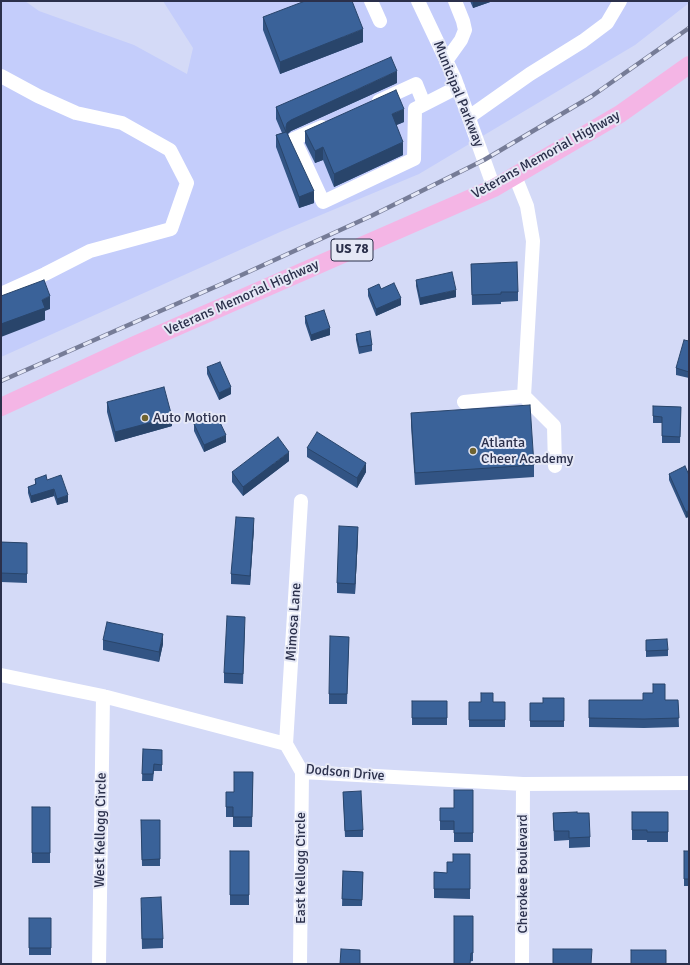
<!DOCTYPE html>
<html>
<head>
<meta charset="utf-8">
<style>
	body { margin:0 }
	#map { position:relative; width:690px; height:965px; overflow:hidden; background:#d4daf7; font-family:Signika,sans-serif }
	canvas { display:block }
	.frame { position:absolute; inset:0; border:2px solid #2b304b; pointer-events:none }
</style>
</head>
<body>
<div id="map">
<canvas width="690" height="965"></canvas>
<div class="frame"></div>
</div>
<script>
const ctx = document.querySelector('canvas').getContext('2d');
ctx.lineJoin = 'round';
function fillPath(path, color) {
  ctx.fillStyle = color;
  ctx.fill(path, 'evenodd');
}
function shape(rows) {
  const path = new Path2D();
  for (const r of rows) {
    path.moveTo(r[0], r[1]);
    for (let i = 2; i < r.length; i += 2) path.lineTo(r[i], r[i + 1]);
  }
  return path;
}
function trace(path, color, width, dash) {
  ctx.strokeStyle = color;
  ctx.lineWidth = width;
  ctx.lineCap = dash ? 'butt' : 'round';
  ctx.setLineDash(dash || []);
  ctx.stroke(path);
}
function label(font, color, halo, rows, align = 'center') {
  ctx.font = font + ' Signika,sans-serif';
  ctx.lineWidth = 4;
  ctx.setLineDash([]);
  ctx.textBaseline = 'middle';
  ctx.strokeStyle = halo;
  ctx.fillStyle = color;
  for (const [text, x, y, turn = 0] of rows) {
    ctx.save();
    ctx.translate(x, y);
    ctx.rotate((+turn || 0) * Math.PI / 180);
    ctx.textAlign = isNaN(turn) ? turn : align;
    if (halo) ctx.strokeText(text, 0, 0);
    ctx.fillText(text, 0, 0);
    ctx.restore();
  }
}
fillPath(shape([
	[1,1,25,1,39,11,134,45,187,74,193,48,163,1,689,1,689,3,635,45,419,174,280,232,1,357]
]), '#c4cdfb');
trace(shape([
	[371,1,380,21],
	[418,1,455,79,494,188],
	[446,61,461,40,465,30,463,21,455,1],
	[1,76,38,96,76,113,122,123,170,150,187,183,171,229,90,251,45,274,1,294],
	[379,101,416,84,424,104],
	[469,117,530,74,583,41,607,23,620,1],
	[322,127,294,139,323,202,414,159,415,109,458,87],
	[515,176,527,206,533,241,524,396,554,426,555,466],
	[464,402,524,396],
	[1,675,103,696,286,744,302,772,523,784,689,783],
	[286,744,301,501],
	[99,964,103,696],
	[300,964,302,772],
	[522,964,523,784]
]), '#fff', 14);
trace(shape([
	[1,407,135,345,494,188,620,114,689,65]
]), '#f4b5e5', 18);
const rail = shape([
	[1,381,224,283,371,216,484,160,592,96,689,28]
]);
trace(rail, '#767c97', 4.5);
trace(rail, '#e5e8f6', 3, [9]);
fillPath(shape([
	[470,1,493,1,473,8],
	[263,17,363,42,280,74,263,30],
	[397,83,291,131,288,134,314,203,299,208,276,147,276,135,282,133,276,119,276,107],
	[404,122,396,125,403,155,334,187,323,160,315,163,305,143,305,131],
	[471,264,518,292,518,301,501,302,501,304,472,305],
	[416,280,456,297,420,305,416,286],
	[368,289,381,289,401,305,376,316,368,296],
	[305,316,330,335,311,341,305,323],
	[356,334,372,345,372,351,359,354,356,340],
	[689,341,689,378,676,375,676,368],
	[207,367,231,394,219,400,207,374],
	[107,402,172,426,115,442,107,412],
	[653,406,681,407,680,443,662,443,662,423,653,423],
	[411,413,534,465,534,477,415,485,411,426],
	[194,424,226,442,204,452,194,431],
	[307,448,366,472,357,488,307,457],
	[289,461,243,496,232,482,232,472],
	[669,474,689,475,686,518,669,480],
	[35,479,47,480,68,502,57,505,54,496,31,503,28,493,28,487,35,485],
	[254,528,250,585,231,584,231,574],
	[358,536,355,594,337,593,337,583],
	[1,542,27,543,27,583,1,582],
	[245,626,243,684,224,683,224,673],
	[349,637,347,704,329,704,329,694],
	[103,640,163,644,159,662,103,650],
	[646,640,668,650,668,656,646,657],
	[564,698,564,727,530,727,530,703,543,703],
	[589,700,678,700,679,727,644,728,589,727],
	[412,701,447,701,447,725,412,725],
	[469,702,505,702,505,727,469,727],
	[143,749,162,750,162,771,154,771,153,781,142,781],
	[253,772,252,827,233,827,233,817,226,817,226,792,234,792],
	[473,790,473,842,454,842,454,830,440,830,440,808,454,808],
	[343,792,363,830,363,837,345,837],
	[32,807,50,807,50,863,32,863],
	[632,812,668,812,668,842,647,842,647,840,632,840],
	[553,813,577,813,590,837,590,847,569,848,569,840,554,841],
	[141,820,160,820,160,866,142,866],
	[230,851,249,851,249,905,230,905],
	[684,851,689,851,689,886,684,886],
	[470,854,470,899,434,898,434,872,447,873,453,862],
	[343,871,363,872,362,906,342,906],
	[141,907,163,939,163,948,142,949],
	[473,916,473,961,454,964],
	[29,918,51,918,51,955,29,955]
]), '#325484');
fillPath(shape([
	[473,1,493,1,473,8],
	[363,29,363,42,280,74,280,62],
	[397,71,397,83,291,131,287,134,286,127,287,123,291,120],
	[404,109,404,122,392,127,392,114],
	[403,142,403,155,334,187,334,174],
	[323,147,323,160,315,163,315,151],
	[314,191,314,203,299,208,299,197],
	[456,290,456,297,420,305,420,298],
	[50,296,50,309,45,311,45,320,1,337,1,324,42,300],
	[401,298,401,305,376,316,376,309],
	[330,328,330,335,311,341,311,335],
	[231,387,231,394,219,400,219,393],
	[172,417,172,426,115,442,115,432],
	[226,435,226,442,204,452,204,445],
	[289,452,289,461,243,496,243,487],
	[366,463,366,472,357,488,357,478],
	[54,489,54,496,31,503,31,496],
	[68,495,68,502,57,505,57,499],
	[689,510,689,517,686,518,686,512],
	[254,518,254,528,250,585,250,576],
	[358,527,358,536,355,594,355,584],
	[163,634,163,644,159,662,159,652]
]), '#29456b');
const building = shape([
	[305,1,352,1,363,29,280,62,263,17,305,1],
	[391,57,397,71,291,120,287,123,286,127,286,131,314,191,299,197,276,135,286,132,276,107,391,57],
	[396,90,404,109,392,114,403,142,334,174,323,147,315,151,305,131,396,90],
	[517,262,518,292,501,292,501,294,472,295,471,264,517,262],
	[452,272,456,290,420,298,416,280,452,272],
	[44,280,50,296,42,300,45,308,1,324,1,296,44,280],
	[394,283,401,298,376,309,368,289,379,284,381,289,394,283],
	[324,310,330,328,311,335,305,316,324,310],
	[370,331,372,345,359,347,356,334,370,331],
	[684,340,689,341,689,372,676,368,684,340],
	[220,362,231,387,219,393,207,367,220,362],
	[164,387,172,417,115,432,107,402,164,387],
	[530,405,534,465,415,473,411,413,530,405],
	[653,406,681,407,680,437,662,436,662,417,653,416,653,406],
	[216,414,226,435,204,445,194,424,216,414],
	[317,432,366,463,357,478,307,448,317,432],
	[278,437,289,452,243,487,232,472,278,437],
	[685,466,689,475,689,510,686,512,669,474,685,466],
	[46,475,47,480,61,475,68,495,57,499,54,489,31,496,28,487,36,484,35,479,46,475],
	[236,517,254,518,250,576,231,574,236,517],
	[339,526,358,527,355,584,337,583,339,526],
	[1,542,27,543,27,574,1,573,1,542],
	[227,616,245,617,243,674,224,673,227,616],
	[107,622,163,634,159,652,103,640,107,622],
	[330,636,349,637,347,694,329,694,330,636],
	[667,639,668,650,646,651,646,640,667,639],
	[653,684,665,684,665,700,678,700,679,718,644,719,589,718,589,700,643,700,643,693,653,693,653,684],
	[481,693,493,693,493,702,505,702,505,720,469,720,469,702,481,702,481,693],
	[543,698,564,698,564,721,530,721,530,703,543,703,543,698],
	[412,701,447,701,447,718,412,718,412,701],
	[143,749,162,750,162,765,154,764,153,774,142,774,143,749],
	[234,772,253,772,252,817,233,817,233,807,226,807,226,792,234,792,234,772],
	[454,790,473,790,473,833,454,833,454,821,440,821,440,808,454,808,454,790],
	[361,791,363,830,345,831,343,792,361,791],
	[32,807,50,807,50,853,32,853,32,807],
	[577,812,577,813,589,813,590,837,569,838,569,831,554,831,553,813,577,812],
	[632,812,668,812,668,832,647,832,647,830,632,830,632,812],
	[141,820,160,820,160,859,142,860,141,820],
	[230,851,249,851,249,895,230,895,230,851],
	[684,851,689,851,689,879,684,879,684,851],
	[453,854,470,854,470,889,434,889,434,872,447,873,447,862,453,862,453,854],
	[343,871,363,872,362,900,342,899,343,871],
	[161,897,163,939,142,939,141,898,161,897],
	[454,916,473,916,473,953,471,953,470,964,454,964,454,916],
	[29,918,51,918,51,948,29,948,29,918],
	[341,949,360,950,360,964,340,964,341,949],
	[553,949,592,949,591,964,553,964,553,949],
	[631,950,666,950,666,964,631,964,631,950]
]);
fillPath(building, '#3a6299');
trace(building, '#29456b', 1);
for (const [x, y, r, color] of [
	[145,418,4,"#6f6330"],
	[473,451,4,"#6f6330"]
]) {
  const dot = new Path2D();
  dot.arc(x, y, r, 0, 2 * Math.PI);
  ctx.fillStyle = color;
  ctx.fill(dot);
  trace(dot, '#e5e8f6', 1.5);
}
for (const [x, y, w] of [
	[352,250,42]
]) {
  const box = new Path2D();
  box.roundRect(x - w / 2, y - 11, w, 22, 3);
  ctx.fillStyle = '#e5e8f6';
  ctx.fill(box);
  trace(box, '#2b304b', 1);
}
label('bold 13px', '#2b304b', null, [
	["US 78",352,250]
]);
label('14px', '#2b304b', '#e5e8f6', [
	["Municipal Parkway",458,94,68],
	["Veterans Memorial Highway",546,155,-29],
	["Veterans Memorial Highway",242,298,-24],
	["Mimosa Lane",294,622,-86],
	["Dodson Drive",345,773,5],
	["West Kellogg Circle",101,830,-89],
	["East Kellogg Circle",301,868,-90],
	["Cherokee Boulevard",523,874,-90]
]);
label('14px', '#2b304b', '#e5e8f6', [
	["Auto Motion",153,418],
	["Atlanta",481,443],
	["Cheer Academy",481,459]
], 'left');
</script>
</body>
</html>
